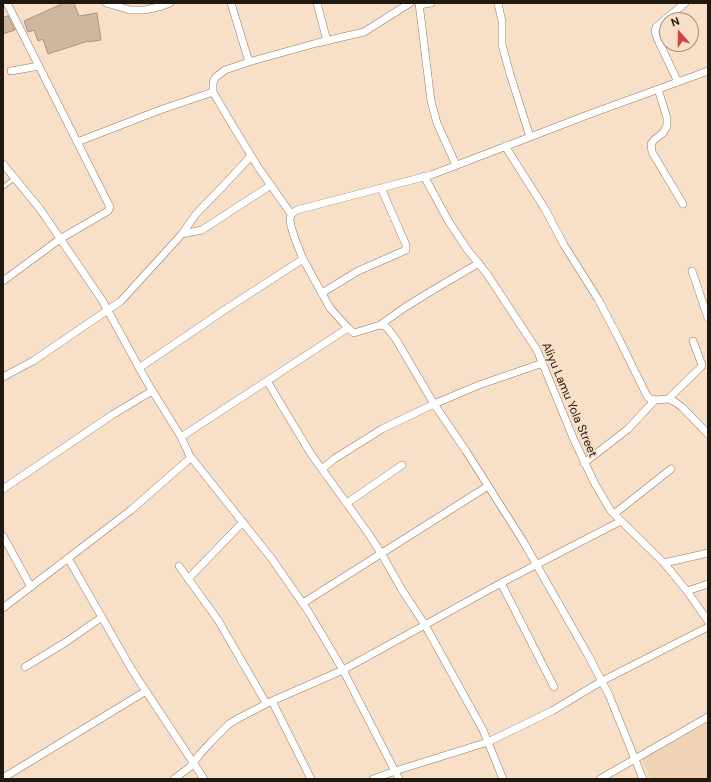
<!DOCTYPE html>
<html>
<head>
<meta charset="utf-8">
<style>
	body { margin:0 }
	#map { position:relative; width:711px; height:782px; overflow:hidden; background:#f8e0c8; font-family:"DM Sans",sans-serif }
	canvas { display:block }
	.frame { position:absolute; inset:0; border:4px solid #211910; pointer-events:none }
	.north { position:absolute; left:659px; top:12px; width:40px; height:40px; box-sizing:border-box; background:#f8e0c8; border:1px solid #a2907e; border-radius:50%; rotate:340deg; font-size:11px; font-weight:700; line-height:16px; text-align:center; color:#211910 }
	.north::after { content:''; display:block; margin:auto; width:14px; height:18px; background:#d14241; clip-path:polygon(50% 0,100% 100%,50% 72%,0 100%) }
</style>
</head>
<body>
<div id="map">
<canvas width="711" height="782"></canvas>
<div class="frame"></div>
<div class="north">N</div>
</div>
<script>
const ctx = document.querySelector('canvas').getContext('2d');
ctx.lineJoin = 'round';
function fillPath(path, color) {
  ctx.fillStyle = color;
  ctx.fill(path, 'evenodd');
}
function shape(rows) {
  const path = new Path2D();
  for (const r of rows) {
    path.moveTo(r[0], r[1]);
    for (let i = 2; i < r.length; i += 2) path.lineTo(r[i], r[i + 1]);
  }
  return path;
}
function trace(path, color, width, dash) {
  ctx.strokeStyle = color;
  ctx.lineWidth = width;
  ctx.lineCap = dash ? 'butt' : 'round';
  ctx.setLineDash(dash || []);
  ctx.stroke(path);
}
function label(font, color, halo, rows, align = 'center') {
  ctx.font = font + ' "DM Sans",sans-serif';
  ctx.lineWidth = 3.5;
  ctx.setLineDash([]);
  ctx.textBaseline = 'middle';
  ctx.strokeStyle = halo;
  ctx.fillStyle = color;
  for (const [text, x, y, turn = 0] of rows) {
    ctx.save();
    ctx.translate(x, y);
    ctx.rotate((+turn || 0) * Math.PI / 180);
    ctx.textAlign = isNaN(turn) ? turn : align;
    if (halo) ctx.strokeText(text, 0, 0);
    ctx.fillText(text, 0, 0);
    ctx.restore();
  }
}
fillPath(shape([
	[708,723,708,779,651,779,641,759]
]), '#f0d2b5');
const building = shape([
	[64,3,74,3,79,16,97,13,101,40,88,42,88,41,48,54,43,39,38,41,34,30,28,32,24,21,64,3],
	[8,16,15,30,3,34,3,17,8,16]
]);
fillPath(building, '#ceb69f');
trace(building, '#a9927c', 1);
const lane = shape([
	[3,187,15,178]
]);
const street = shape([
	[106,3,130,10,145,10,162,6,170,3],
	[231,3,249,62],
	[317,3,327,41],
	[419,3,431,101,437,123,456,165],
	[498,3,502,22,502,45,510,74,530,137],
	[419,5,431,3],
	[11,71,39,66],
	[678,82,657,38,655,32,656,27,685,3],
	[658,89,667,118,667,126,663,133,654,140,651,144,652,152,683,204],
	[77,142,160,110,213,92],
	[505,146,545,209,564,245,598,299,619,339,647,396,650,399,655,400,668,399,675,402,682,407,708,434],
	[3,164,40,209,102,300,147,382,181,437,190,456,189,459,187,461,131,510,3,608],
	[424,176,449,222,467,249,487,274,537,350,574,440,595,484,611,511,664,563,687,591,708,621],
	[291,214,258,167,230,121,213,92,213,84,214,80,216,77,225,70,252,61,317,43,364,32,410,3],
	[182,234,202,230,271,185],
	[692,271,708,318],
	[3,281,60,239,108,211,110,207,7,3],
	[322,293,358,271,406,250,406,245,381,188],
	[380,325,404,308,428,293,479,263],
	[139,368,226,309,303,259],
	[3,377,33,361,121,301,182,234,196,214,225,184,251,156],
	[267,381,311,454,368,533,381,553,402,590,425,625,483,730,503,779],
	[668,399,701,367,702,365,693,341],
	[181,437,348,328],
	[190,456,272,559,308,611,343,670,399,779],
	[584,463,628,429,655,400],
	[322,469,334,459,382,429,434,404,479,385,543,363],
	[3,489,112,415,152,391],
	[347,503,402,465],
	[614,514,671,469],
	[3,536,31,587],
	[68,558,132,670,204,779],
	[664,563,708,553],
	[179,566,218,620,266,703],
	[188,579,243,522],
	[501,583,554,687],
	[687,591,708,584],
	[303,603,488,486],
	[25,667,66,642,102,617],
	[272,701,311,779],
	[3,778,146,691],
	[174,779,190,767,200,754,211,742,229,724,239,718,272,701,343,670,501,583,621,521],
	[373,779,395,771,488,742,552,711,602,681,708,627],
	[600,779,708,717],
	[643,779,609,695,588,655,523,541,466,451,434,404,397,341,389,330,385,326,380,325,354,333,348,328,330,308,303,259,295,239,291,226,290,220,291,214,297,210,431,175,590,114,708,71]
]);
trace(lane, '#907a65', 5);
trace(street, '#907a65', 8);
trace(lane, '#fff', 3.5);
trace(street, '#fff', 7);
label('12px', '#211910', '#f8e0c8', [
	["Aliyu Lamu Yola Street",569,400,67]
]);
</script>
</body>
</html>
